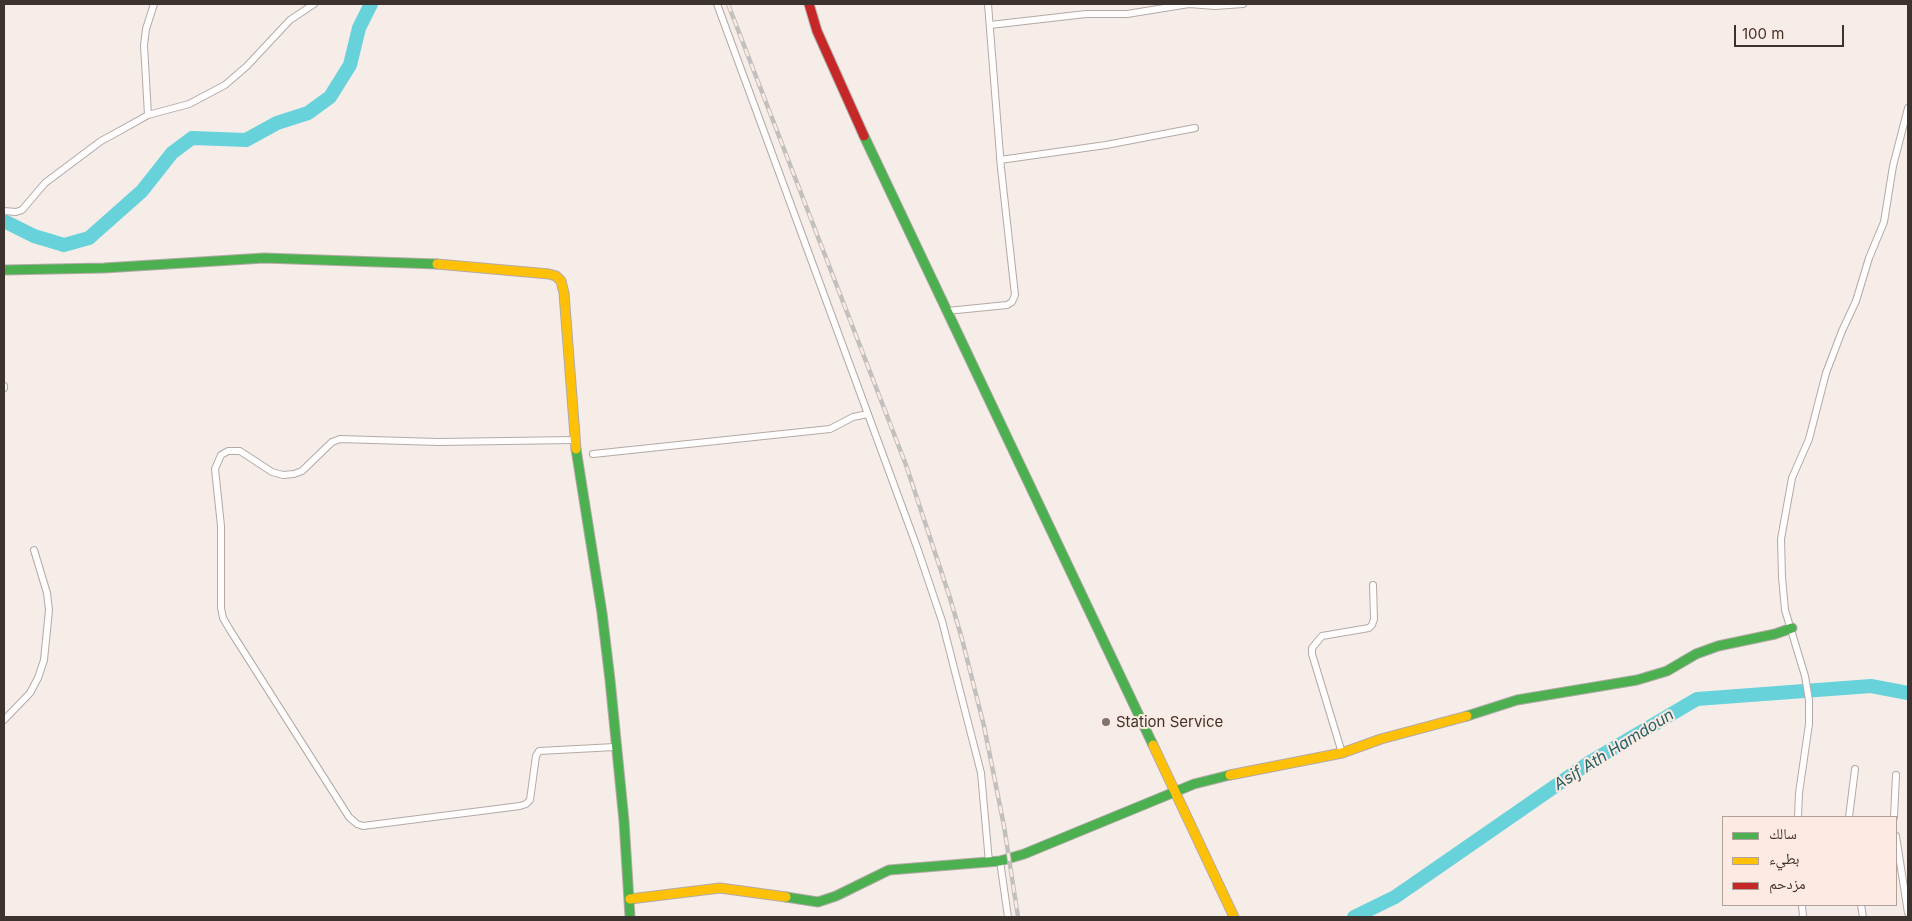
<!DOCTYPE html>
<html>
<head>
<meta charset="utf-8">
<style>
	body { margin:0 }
	#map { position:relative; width:1912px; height:921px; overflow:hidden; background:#f7ede8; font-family:Inter,"Noto Naskh Arabic",sans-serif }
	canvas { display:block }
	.frame { position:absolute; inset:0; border:5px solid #3c332f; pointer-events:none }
	.legend { position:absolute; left:1722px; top:816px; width:175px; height:90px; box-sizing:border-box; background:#fdeae2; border:1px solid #b0a19a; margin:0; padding:6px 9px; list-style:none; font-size:15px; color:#3c332f }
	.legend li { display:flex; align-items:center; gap:10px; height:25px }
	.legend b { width:25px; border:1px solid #b0a19a }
	.scale { position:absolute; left:1734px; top:25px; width:110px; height:22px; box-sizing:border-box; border:2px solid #3c332f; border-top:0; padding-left:6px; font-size:15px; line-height:18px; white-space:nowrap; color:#3c332f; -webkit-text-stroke:4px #fdeae2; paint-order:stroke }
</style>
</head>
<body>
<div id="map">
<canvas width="1912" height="921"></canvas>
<div class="frame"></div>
<ul class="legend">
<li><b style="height:6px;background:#4caf50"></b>سالك</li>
<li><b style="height:6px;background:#ffc107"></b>بطيء</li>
<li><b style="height:6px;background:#c62828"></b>مزدحم</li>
</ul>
<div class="scale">100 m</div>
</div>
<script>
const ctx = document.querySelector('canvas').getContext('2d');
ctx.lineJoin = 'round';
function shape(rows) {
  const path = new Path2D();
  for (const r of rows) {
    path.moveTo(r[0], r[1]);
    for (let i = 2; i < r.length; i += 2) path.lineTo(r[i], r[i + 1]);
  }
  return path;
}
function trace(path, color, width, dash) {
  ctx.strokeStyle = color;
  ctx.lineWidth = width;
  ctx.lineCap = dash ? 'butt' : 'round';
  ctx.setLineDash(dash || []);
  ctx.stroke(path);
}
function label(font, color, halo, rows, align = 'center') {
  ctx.font = font + ' Inter,sans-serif';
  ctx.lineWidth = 4;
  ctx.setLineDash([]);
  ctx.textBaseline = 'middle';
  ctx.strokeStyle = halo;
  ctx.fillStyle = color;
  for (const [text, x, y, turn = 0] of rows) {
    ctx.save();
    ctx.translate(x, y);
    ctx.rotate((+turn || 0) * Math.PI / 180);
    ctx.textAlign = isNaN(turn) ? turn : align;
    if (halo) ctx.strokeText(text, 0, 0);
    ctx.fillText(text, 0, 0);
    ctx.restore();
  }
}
trace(shape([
	[4,221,34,236,64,245,89,238,142,191,172,153,192,138,246,140,277,123,308,113,330,97,350,65,359,28,371,4],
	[1354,917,1395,897,1590,762,1697,699,1871,686,1908,693]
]), '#68d2db', 14);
const street = shape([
	[717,4,918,550,942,621,981,773,989,862],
	[990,25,1086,14,1127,14,1189,4,1215,6,1243,4],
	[148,115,144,45,146,29,154,4],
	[1000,160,1106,145,1195,128],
	[4,211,16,212,22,210,45,183,101,141,114,134,148,115,189,104,225,85,247,66,290,20,314,4],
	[947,311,1007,305,1012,302,1015,295,1001,168,988,4],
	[4,386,4,388],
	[575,440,438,442,340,439,332,442,302,471,294,474,283,475,272,472,240,451,228,451,221,455,215,469,221,526,221,608,223,618,230,630,349,817,357,824,363,826,520,806,526,804,530,800,536,756,539,751,615,747],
	[593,454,830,429,853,417,868,414],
	[4,720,30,693,38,678,44,660,49,610,47,593,34,550],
	[1342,753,1312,654,1312,648,1322,636,1369,628,1372,625,1374,619,1373,585],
	[1798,817,1799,793,1809,724,1809,700,1805,676,1785,610,1782,577,1781,539,1792,478,1809,439,1826,373,1842,331,1856,301,1869,258,1884,222,1893,166,1908,108],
	[1849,817,1855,769],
	[1894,817,1896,775],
	[1896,836,1908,913],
	[1000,861,1008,917],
	[1802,905,1803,917],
	[1861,905,1863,917]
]);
const fast = shape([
	[864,136,1153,745],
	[4,270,104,268,264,258,437,264],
	[576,449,602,613,610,680,624,821,630,917],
	[1467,716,1517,700,1637,680,1667,671,1696,654,1718,646,1775,634,1792,628],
	[786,897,818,902,836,896,889,870,1000,861,1024,854,1194,784,1230,775]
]);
const slow = shape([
	[437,264,549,274,556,276,561,281,564,293,576,449],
	[1153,745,1234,917],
	[1230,775,1342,753,1381,739,1467,716],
	[630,899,720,888,786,897]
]);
const jam = shape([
	[809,4,817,31,864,136]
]);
trace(street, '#b3aaa7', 8);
trace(fast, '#b3aaa7', 11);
trace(slow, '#b3aaa7', 11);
trace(jam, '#b3aaa7', 11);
trace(street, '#fefcfc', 6);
trace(fast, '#4caf50', 9);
trace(slow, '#ffc107', 9);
trace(jam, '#c62828', 9);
const rail = shape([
	[728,4,906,465,950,598,962,639,984,726,1004,826,1018,917]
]);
trace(rail, '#c2c0be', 4.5);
trace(rail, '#fdeae2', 2.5, [8]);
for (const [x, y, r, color] of [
	[1106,722,5,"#7d7470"]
]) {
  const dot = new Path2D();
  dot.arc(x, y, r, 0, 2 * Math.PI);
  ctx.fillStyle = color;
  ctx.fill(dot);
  trace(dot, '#fdeae2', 2);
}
label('15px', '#3c332f', '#fdeae2', [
	["Station Service",1116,722]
], 'left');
label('italic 16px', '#256066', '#fdeae2', [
	["Asif Ath Hamdoun",1614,750,-32]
]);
</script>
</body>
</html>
